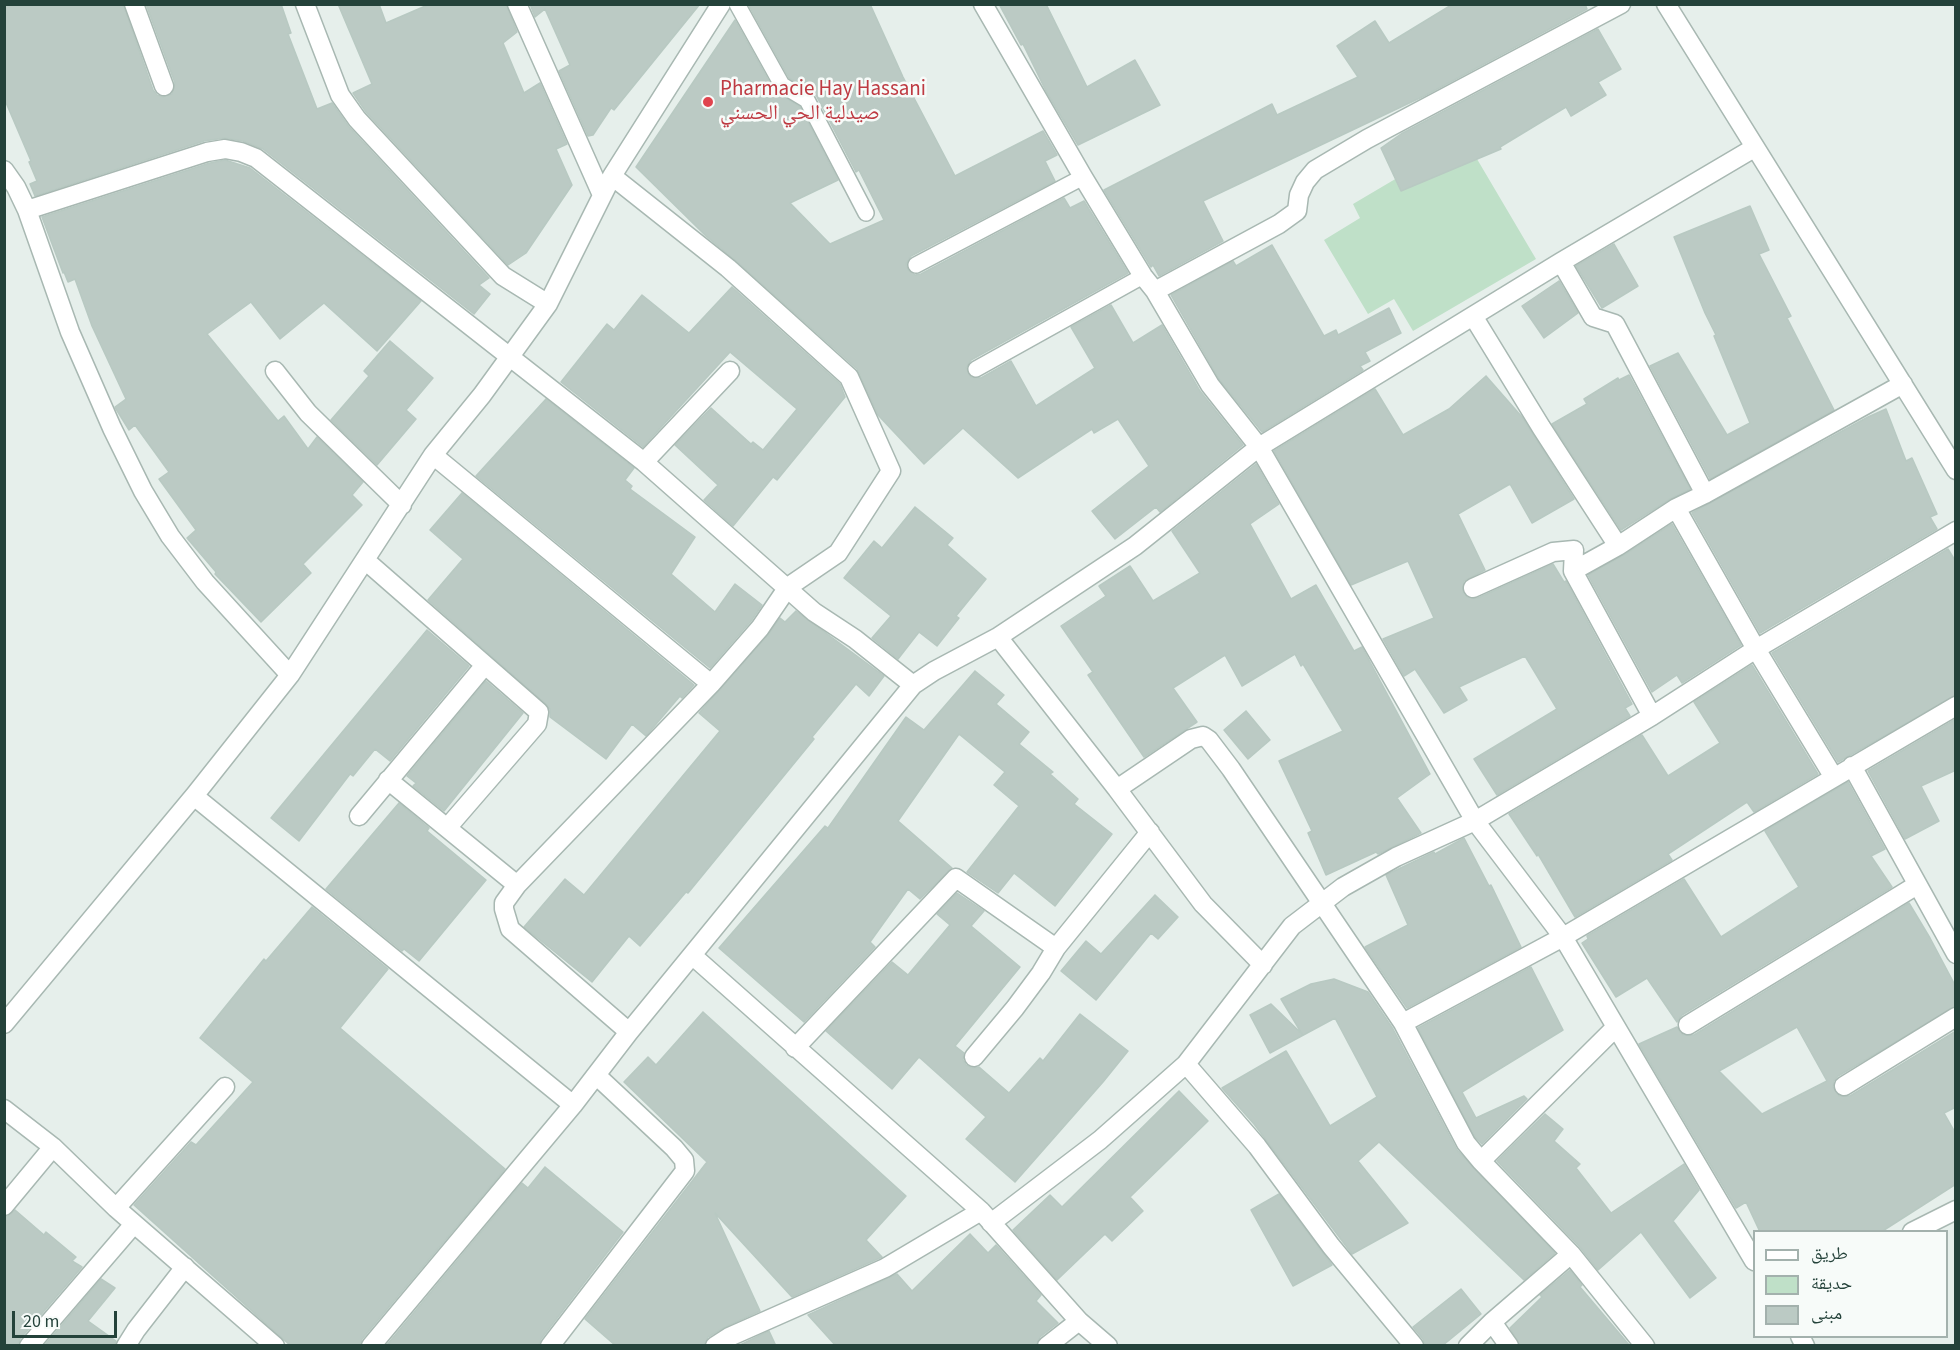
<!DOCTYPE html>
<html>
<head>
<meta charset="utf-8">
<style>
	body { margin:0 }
	#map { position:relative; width:1960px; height:1350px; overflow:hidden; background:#e6efeb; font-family:"Source Sans 3","Noto Naskh Arabic",sans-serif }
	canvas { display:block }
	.frame { position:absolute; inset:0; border:6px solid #24423a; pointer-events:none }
	.legend { position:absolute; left:1753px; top:1230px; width:195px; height:108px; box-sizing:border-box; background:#f7fbf9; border:2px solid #a3b1ad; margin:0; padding:8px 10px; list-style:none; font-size:18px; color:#24423a }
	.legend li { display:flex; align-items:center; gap:12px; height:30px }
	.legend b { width:30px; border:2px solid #a3b1ad }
	.scale { position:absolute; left:12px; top:1311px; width:105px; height:27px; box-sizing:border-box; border:3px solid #24423a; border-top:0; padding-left:8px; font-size:18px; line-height:21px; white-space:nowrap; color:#24423a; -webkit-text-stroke:4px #f7fbf9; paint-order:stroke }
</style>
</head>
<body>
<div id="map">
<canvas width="1960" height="1350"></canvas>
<div class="frame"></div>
<ul class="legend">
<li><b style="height:8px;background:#fff"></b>طريق</li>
<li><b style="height:16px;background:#bfe0c8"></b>حديقة</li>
<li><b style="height:16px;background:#bbcac4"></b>مبنى</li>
</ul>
<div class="scale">20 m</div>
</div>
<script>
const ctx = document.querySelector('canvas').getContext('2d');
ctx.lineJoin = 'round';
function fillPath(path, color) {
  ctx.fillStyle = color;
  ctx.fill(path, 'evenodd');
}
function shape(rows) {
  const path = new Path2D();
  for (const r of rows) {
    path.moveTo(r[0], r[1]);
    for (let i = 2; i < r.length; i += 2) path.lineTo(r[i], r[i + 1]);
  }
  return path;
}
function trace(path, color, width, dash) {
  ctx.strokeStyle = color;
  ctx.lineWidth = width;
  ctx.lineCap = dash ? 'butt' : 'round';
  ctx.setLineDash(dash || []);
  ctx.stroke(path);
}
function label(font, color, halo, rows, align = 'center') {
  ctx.font = font + ' "Source Sans 3","Noto Naskh Arabic",sans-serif';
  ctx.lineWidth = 5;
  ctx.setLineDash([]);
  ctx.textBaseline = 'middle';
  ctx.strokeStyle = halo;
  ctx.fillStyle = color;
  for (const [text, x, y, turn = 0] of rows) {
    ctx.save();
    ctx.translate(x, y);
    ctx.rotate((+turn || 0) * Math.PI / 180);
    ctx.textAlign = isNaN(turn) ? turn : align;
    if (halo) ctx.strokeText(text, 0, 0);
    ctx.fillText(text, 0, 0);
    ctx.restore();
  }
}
fillPath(shape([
	[1436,155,1477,159,1536,259,1413,331,1394,299,1368,314,1324,240,1360,218,1353,204]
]), '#bfe0c8');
const building = shape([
	[4,4,123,4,153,90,157,95,163,97,172,94,175,83,146,4,281,4,291,33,288,34,317,109,332,103,349,127,489,278,479,285,490,294,474,314,263,149,243,141,224,138,204,141,35,196,30,184,37,181,29,162,31,161,4,98,4,4],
	[338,4,379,4,386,23,430,4,506,4,517,32,503,43,524,93,540,83,567,144,556,149,572,185,526,253,508,265,366,112,353,93,372,84,338,4],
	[530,4,700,4,614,110,611,108,593,135,588,136,559,71,570,65,545,9,535,17,530,4],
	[748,4,870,4,903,77,955,176,1043,131,1057,155,1045,161,1055,181,911,256,906,264,908,270,915,275,921,274,1064,198,1070,208,1084,201,1128,273,971,360,966,368,971,377,981,378,1011,361,1036,406,1095,368,1071,327,1111,305,1133,343,1162,325,1200,391,1243,445,1160,512,1156,507,1115,539,1092,511,1149,466,1118,419,1094,433,1092,429,1018,478,963,428,924,464,878,415,857,369,735,260,706,236,636,167,735,20,774,90,800,107,838,180,790,203,830,244,884,220,859,170,856,172,816,95,789,78,748,4],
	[999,4,1046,4,1087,87,1135,60,1160,105,1078,145,1046,91,1023,44,1021,45,999,4],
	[1453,4,1585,4,1587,9,1424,96,1203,201,1223,241,1159,276,1153,265,1151,267,1104,190,1272,104,1277,115,1358,77,1337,46,1375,21,1389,43,1453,4],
	[1598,29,1621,69,1598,82,1606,95,1571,116,1566,107,1500,147,1501,149,1401,191,1381,148,1401,134,1598,29],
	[225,160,250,168,421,301,377,351,324,303,280,339,251,302,207,334,278,421,284,416,308,449,317,437,363,482,352,495,362,505,303,564,311,573,261,622,215,574,216,572,187,538,196,530,159,479,169,472,135,425,129,430,116,409,115,407,126,399,92,326,75,279,68,282,64,272,63,273,42,217,210,163,225,160],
	[1750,206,1769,250,1759,254,1791,316,1787,318,1834,410,1710,479,1650,366,1678,353,1727,435,1750,423,1714,336,1716,335,1705,313,1674,237,1750,206],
	[1614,244,1638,286,1602,308,1576,266,1614,244],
	[1272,245,1324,336,1336,330,1338,335,1389,308,1401,333,1365,352,1370,361,1360,366,1363,370,1262,432,1219,379,1171,295,1233,261,1236,266,1272,245],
	[1559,281,1578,313,1544,338,1522,306,1559,281],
	[732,287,840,384,845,397,777,480,773,477,733,526,704,500,718,485,675,445,711,408,751,444,753,442,763,450,797,409,730,352,643,447,561,382,607,324,614,330,642,295,689,333,732,287],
	[390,341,433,378,406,410,416,419,377,465,331,420,369,376,364,371,390,341],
	[1629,375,1690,489,1670,499,1621,530,1552,424,1587,404,1584,399,1618,378,1619,380,1629,375],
	[1486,376,1522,417,1574,499,1532,523,1510,484,1458,514,1485,570,1464,581,1463,592,1467,597,1478,598,1553,564,1564,582,1566,581,1632,704,1625,708,1630,716,1497,795,1474,759,1557,709,1525,656,1459,687,1467,700,1444,713,1415,669,1404,676,1383,639,1434,618,1408,561,1351,585,1274,451,1375,389,1403,435,1449,409,1486,376],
	[546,399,634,468,625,480,632,486,630,489,695,537,671,574,715,612,735,584,762,605,751,621,710,668,476,476,546,399],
	[1886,409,1906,461,1912,458,1937,514,1930,517,1937,529,1760,633,1692,513,1868,417,1886,409],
	[1256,464,1279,504,1250,524,1291,599,1316,585,1354,651,1362,647,1430,774,1397,798,1421,833,1378,854,1376,852,1326,875,1308,833,1312,831,1279,761,1343,731,1303,664,1301,666,1295,654,1242,686,1225,655,1173,688,1197,722,1144,757,1088,675,1093,672,1061,626,1106,596,1099,586,1130,566,1153,601,1200,573,1172,531,1256,464],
	[462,493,694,685,682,698,680,696,646,736,632,724,606,759,550,717,550,709,546,704,428,600,463,559,430,530,462,493],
	[915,507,953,538,947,545,986,579,956,616,959,618,937,646,919,632,898,659,872,638,891,616,844,578,874,541,882,548,915,507],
	[1672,524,1741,645,1682,683,1677,675,1652,692,1588,575,1624,555,1672,524],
	[1948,549,1956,562,1956,695,1838,762,1772,653,1948,549],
	[796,611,884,676,869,696,856,684,812,737,814,739,688,893,686,892,640,946,629,936,592,982,524,927,565,879,584,895,720,731,699,713,768,635,780,618,785,622,796,611],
	[427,630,469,666,390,761,375,749,353,776,350,774,299,841,271,818,427,630],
	[1752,665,1818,774,1754,812,1747,802,1668,854,1672,860,1575,917,1538,854,1537,856,1509,814,1642,735,1668,776,1720,743,1694,702,1752,665],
	[975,671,1004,695,996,704,1029,732,1019,744,1053,772,1050,774,1078,799,1074,804,1112,834,1055,906,1014,873,998,893,967,872,1019,806,994,785,1005,772,959,734,898,821,952,868,920,899,908,889,870,942,875,947,804,1022,719,948,825,826,828,828,906,717,924,730,975,671],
	[486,681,523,713,444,811,413,786,416,783,407,776,486,681],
	[1246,711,1270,740,1248,759,1224,730,1246,711],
	[1956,719,1956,770,1921,786,1939,821,1905,839,1868,771,1956,719],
	[1848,782,1885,849,1871,856,1892,887,1682,1015,1677,1022,1647,978,1616,997,1582,943,1588,939,1587,936,1684,879,1721,937,1799,887,1765,831,1848,782],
	[399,803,429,828,427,831,486,880,419,961,404,949,402,951,326,889,399,803],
	[1464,838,1489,886,1491,885,1521,947,1407,1008,1365,947,1408,925,1386,875,1434,852,1435,854,1464,838],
	[957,893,984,911,971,926,1020,967,955,1046,964,1053,963,1060,966,1065,973,1068,979,1067,1009,1093,1040,1058,1043,1061,1080,1014,1128,1051,1103,1082,1015,1182,966,1139,986,1117,919,1057,892,1089,826,1031,892,962,908,975,950,925,937,914,957,893],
	[1155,895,1178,917,1158,939,1151,933,1096,1000,1061,971,1086,941,1101,954,1155,895],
	[1909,903,1930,938,1956,987,1956,1006,1838,1076,1834,1081,1833,1087,1839,1096,1850,1096,1956,1031,1956,1107,1944,1113,1956,1134,1956,1184,1881,1232,1760,1232,1746,1202,1736,1208,1639,1044,1677,1027,1683,1035,1694,1035,1909,903],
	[1797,1027,1827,1081,1762,1114,1719,1071,1797,1027],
	[312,907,388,969,340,1028,505,1169,362,1339,360,1346,291,1346,134,1205,191,1142,196,1145,253,1082,200,1038,264,959,266,961,312,907],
	[1531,967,1563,1030,1462,1092,1476,1118,1524,1096,1527,1099,1482,1144,1475,1137,1418,1028,1531,967],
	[1334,979,1368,992,1393,1029,1457,1150,1555,1253,1524,1280,1379,1142,1358,1161,1408,1223,1352,1254,1254,1124,1222,1088,1286,1051,1330,1126,1377,1097,1335,1018,1270,1053,1250,1015,1271,1004,1302,1034,1281,999,1311,984,1334,979],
	[703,1012,906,1196,866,1240,882,1257,792,1297,715,1213,760,1311,723,1328,708,1337,704,1346,616,1346,585,1319,707,1162,624,1082,648,1057,656,1065,703,1012],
	[1179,1091,1208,1121,1130,1197,1143,1211,1112,1241,1105,1234,1057,1280,1013,1230,1050,1195,1062,1207,1179,1091],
	[1545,1114,1563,1129,1554,1141,1580,1164,1576,1168,1611,1213,1684,1164,1699,1190,1673,1221,1716,1278,1690,1298,1641,1232,1598,1270,1579,1246,1497,1161,1545,1114],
	[545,1167,623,1232,541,1339,539,1346,386,1346,522,1183,528,1188,545,1167],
	[1279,1194,1332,1265,1293,1286,1251,1210,1279,1194],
	[15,1210,44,1235,46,1232,76,1257,72,1261,82,1267,20,1339,18,1346,4,1346,4,1217,8,1216,15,1210],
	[970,1234,988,1253,996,1245,1041,1295,1036,1301,1058,1323,1040,1337,1036,1346,836,1346,808,1315,897,1274,912,1291,970,1234],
	[1570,1270,1582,1285,1580,1287,1630,1346,1520,1346,1510,1328,1542,1297,1540,1295,1570,1270],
	[101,1279,115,1288,88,1321,116,1341,115,1346,44,1346,101,1279],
	[1461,1289,1481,1314,1442,1346,1425,1346,1423,1339,1413,1327,1461,1289],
	[769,1331,776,1346,738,1346,769,1331]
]);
fillPath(building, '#bbcac4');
trace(building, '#b8c9c2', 1.5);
const service = shape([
	[737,4,782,85,807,100,866,213],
	[916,265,1083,177],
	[976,369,1143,276]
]);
const minor = shape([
	[134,4,164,86],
	[305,4,340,95,357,119,503,276,548,304],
	[517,4,602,195],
	[983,4,1083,177,1143,276,1155,291,1210,385,1259,447,1475,821,1563,937,1754,1261],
	[1666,4,1956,470],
	[4,170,16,187,27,210,70,332,112,428,143,491,170,536,205,582,290,675],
	[612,176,728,268,849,377,891,471,838,553,788,587,760,628,711,684,517,885,504,903,504,909,510,929,629,1032],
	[27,210,207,152,225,149,241,152,256,158,644,462,814,612,855,639,913,685],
	[1561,262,1593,317,1615,324,1705,494],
	[1155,291,1279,224,1297,211,1299,195,1305,182,1315,170,1367,139,1621,4],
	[1473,316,1541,427,1618,546],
	[275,371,308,413,402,505],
	[433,455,711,684],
	[644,462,730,371],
	[1676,508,1756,649,1833,776],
	[365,560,539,712,537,724,447,828,517,885],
	[1573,571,1618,546,1676,508,1705,494,1903,384],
	[1473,588,1553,552,1574,550,1573,571,1652,716],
	[998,637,1117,789,1203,904,1263,965],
	[1852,766,1956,954],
	[388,780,447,828],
	[1117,789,1191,739,1203,736,1209,740,1231,769,1403,1023,1466,1143,1481,1161,1571,1254,1645,1346],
	[194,796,573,1105],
	[359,816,485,665],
	[693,956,981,1211,1079,1321,1108,1346],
	[1403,1023,1563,937,1956,706],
	[4,1024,194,796,290,675,433,455,482,395,548,304,612,176,721,4],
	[1688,1025,1917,885],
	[795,1048,956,878,1056,948],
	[974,1057,1015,1008,1041,973,1056,948,1150,832],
	[1186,1064,1257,1146,1331,1246,1414,1346],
	[1844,1086,1956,1017],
	[4,1109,53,1147,116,1208,275,1346],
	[1481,1161,1616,1027],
	[4,1206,53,1147],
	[116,1208,225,1087],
	[991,1223,1100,1140,1186,1064,1292,926,1343,887,1396,857,1475,821,1652,716,1756,649,1956,531],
	[1912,1232,1956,1210],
	[1492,1322,1509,1346],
	[1800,1336,1805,1346],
	[29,1346,134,1224],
	[126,1346,136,1330,185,1267],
	[371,1346,573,1105,629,1032,913,685,934,671,998,637,1135,546,1259,447,1561,262,1754,148],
	[550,1346,685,1171,684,1160,674,1148,596,1075],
	[715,1346,729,1337,885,1268,981,1211],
	[1047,1346,1079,1321],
	[1468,1346,1492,1322,1571,1254]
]);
trace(service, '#a8b8b2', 18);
trace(minor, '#a8b8b2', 21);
trace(service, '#fff', 15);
trace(minor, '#fff', 18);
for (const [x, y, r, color] of [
	[708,102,6,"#e0444e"]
]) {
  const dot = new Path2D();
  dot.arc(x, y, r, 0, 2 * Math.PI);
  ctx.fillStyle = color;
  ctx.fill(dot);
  trace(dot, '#f7fbf9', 2);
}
label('21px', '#be3a42', '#f7fbf9', [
	["Pharmacie Hay Hassani",720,90],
	["صيدلية الحي الحسني",720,114]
], 'left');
</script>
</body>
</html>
